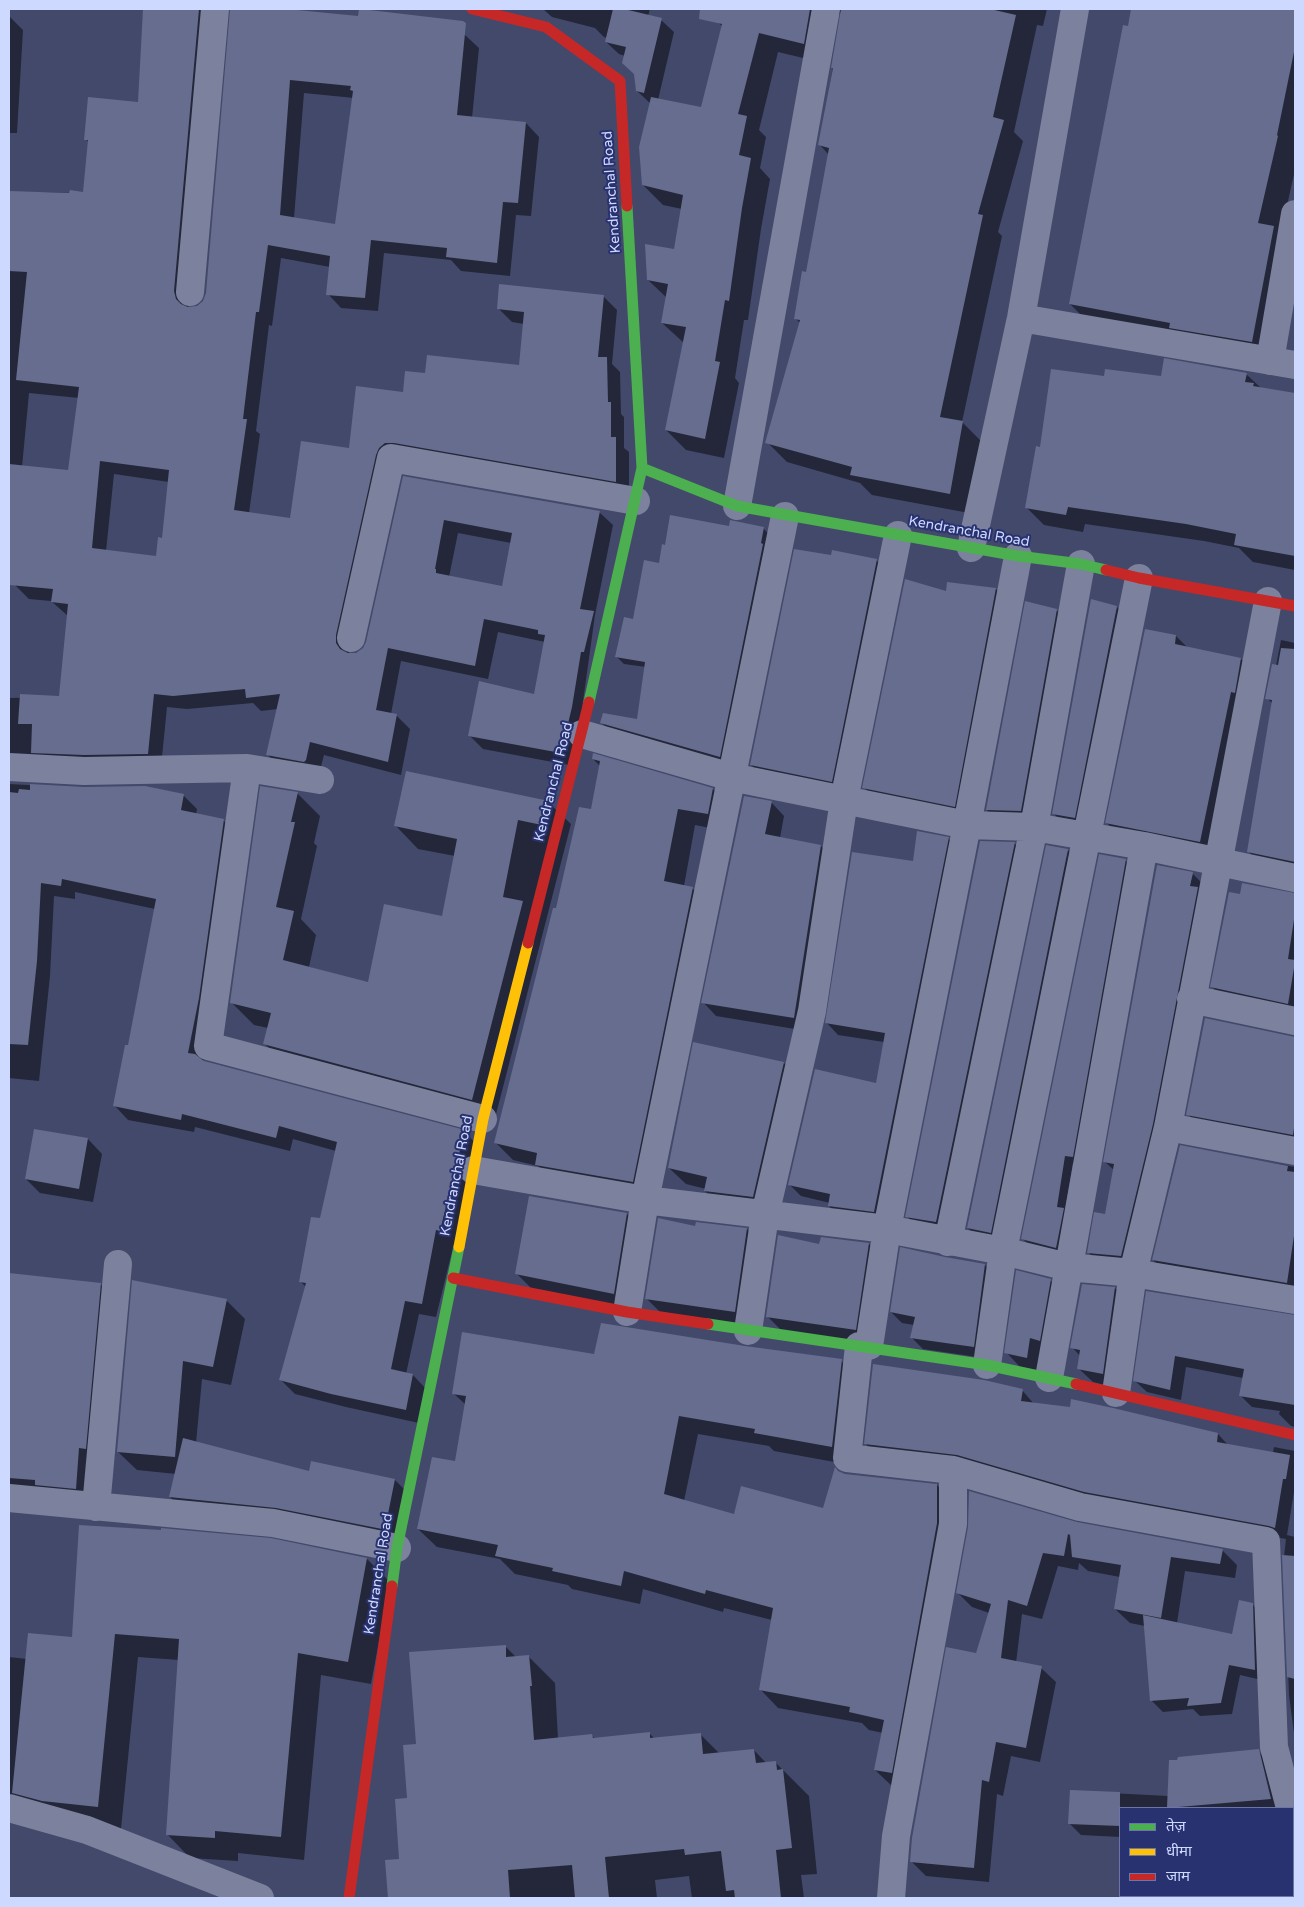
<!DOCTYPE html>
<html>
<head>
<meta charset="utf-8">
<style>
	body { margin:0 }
	#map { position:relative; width:1304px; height:1907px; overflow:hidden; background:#43496b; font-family:"Varela Round","Noto Sans Devanagari",sans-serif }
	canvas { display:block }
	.frame { position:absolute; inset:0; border:10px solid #ced9ff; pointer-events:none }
	.legend { position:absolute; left:1119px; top:1807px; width:175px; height:90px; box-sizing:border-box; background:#293270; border:1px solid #6b75a9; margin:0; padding:6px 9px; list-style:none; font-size:15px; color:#ced9ff }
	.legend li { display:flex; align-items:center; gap:10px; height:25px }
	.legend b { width:25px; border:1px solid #6b75a9 }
</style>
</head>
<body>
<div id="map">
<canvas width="1304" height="1907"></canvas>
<div class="frame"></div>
<ul class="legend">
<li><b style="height:6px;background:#4caf50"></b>तेज़</li>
<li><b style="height:6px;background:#ffc107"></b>धीमा</li>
<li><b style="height:6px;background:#c62828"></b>जाम</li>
</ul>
</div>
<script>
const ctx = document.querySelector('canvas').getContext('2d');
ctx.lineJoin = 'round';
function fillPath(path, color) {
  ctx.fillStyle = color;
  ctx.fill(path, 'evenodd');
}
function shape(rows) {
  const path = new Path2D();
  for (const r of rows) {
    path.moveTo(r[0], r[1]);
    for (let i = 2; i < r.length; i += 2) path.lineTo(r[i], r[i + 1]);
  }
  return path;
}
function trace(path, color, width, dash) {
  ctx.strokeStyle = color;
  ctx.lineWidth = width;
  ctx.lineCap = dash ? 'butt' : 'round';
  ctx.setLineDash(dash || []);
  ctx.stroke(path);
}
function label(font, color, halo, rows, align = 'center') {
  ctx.font = font + ' "Varela Round",sans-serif';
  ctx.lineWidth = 4;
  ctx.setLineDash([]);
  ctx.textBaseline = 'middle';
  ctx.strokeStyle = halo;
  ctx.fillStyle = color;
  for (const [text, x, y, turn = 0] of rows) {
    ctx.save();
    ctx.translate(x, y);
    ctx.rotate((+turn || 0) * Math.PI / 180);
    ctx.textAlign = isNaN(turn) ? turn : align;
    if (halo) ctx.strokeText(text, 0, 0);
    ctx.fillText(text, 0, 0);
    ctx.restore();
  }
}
fillPath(shape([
	[144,9,200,9,213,22,188,309,197,308,204,302,207,294,231,10,465,35,479,48,472,118,526,123,539,137,531,216,516,215,510,276,461,271,451,260,384,253,378,311,341,308,328,294,330,267,281,258,272,326,269,325,261,391,256,431,260,434,249,513,291,519,350,449,404,393,426,374,520,367,524,324,512,322,498,308,603,296,617,310,612,364,620,372,621,414,624,417,624,448,629,452,629,495,399,457,349,649,349,654,357,654,364,649,367,642,404,477,599,512,613,525,595,615,574,766,483,749,469,735,535,695,545,642,498,632,488,679,401,661,391,714,396,715,410,729,401,775,324,755,319,774,281,769,268,755,278,709,261,711,253,703,187,709,167,707,161,767,9,774,9,698,60,697,68,616,51,601,29,599,15,585,19,541,9,540,9,192,84,193,89,143,86,139,139,103],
	[304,93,354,98,336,225,294,218],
	[29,393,79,398,69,472,22,467],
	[114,474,169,482,163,539,157,558,106,551],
	[458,533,511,543,503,587,449,577],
	[543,9,650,9,648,16,661,20,674,32,658,100,702,108,722,26,719,23,723,9,1047,9,1043,26,1037,25,1014,132,1023,141,998,232,1002,236,962,422,982,442,969,513,872,495,860,483,787,462,767,442,801,324,796,319,807,273,829,155,820,145,842,12,833,19,824,63,778,52,759,130,766,137,760,168,770,179,761,229,748,320,744,320,735,378,739,383,724,458,686,450,666,430,684,343,662,323,667,298,648,280,675,251,682,209,663,205,643,185,651,104,637,91,635,75,625,56,619,54,606,42,607,38,604,37,595,28,552,17],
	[1133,9,1295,9,1295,170,1281,232,1273,362,1090,324,1070,304],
	[9,16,23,30,17,133,9,133],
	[1246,374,1261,388,1295,394,1295,570,1253,562,1239,548,1204,541,1085,524,1083,532,1044,525,1027,508,1041,449,1105,378,1162,378],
	[730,528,763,528,770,535,726,763,609,730,602,723,638,720,646,667,624,664,617,657,660,565],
	[832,556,876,560,895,579,850,799,770,783,751,765],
	[996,589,1010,603,969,820,878,802,864,787,947,592],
	[1117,607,1131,621,1089,832,1068,828,1054,814],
	[1056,610,1071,624,1035,825,1001,824,987,810],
	[1146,630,1176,636,1188,648,1241,659,1254,673,1213,855,1120,837,1107,823],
	[1281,640,1295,643,1295,871,1260,863,1248,851,1273,704,1267,698,1276,666],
	[593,759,713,789,730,807,725,831,695,825,684,886,692,888,710,905,650,1199,554,1182,538,1166,513,1160,496,1143,557,910,592,811,600,766],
	[9,784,84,788,145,787,184,796,197,809,196,815,223,820,237,834,212,1012,203,1062,464,1132,478,1145,436,1317,419,1314,406,1374,413,1375,426,1389,419,1423,346,1407,295,1394,281,1380,306,1287,300,1281,321,1220,336,1151,293,1139,290,1151,195,1127,194,1132,128,1120,115,1106,128,1047,155,909,75,892,75,899,54,896,50,976,39,1081,9,1078],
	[297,793,320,816,314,843,317,846,301,919,316,935,309,967,369,983,443,917,455,856,418,849,396,826,548,802,571,824,494,1122,287,1067,265,1044,268,1028,254,1025,231,1002],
	[771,802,784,816,780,838,821,846,834,860,807,1031,716,1016,703,1002],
	[948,838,960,850,886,1223,841,1218,829,1206,830,1203,801,1196,789,1184,877,1085,884,1042,838,1035,827,1023,914,863],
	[1014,843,1022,851,944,1229,914,1224,907,1216],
	[1068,850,1076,859,999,1241,977,1237,968,1228],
	[1125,860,1133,868,1080,1164,1073,1163,1065,1211,1064,1255,1031,1247,1023,1239],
	[1193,874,1202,883,1131,1265,1098,1263,1089,1253,1106,1215,1114,1170,1105,1162],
	[1295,894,1295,1014,1224,998,1212,987,1241,895],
	[1295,1037,1295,1144,1199,1126,1188,1114,1292,1038],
	[784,1063,800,1080,770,1213,722,1208,705,1191,706,1189,686,1184,669,1168],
	[88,1139,102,1154,93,1202,40,1193,26,1179],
	[1181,1147,1295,1167,1295,1293,1165,1272,1153,1260],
	[627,1214,648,1235,635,1314,538,1295,517,1274],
	[696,1228,747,1229,761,1243,749,1326,661,1313,646,1298],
	[869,1244,890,1265,877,1350,788,1337,767,1316,820,1246],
	[985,1265,996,1276,984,1358,923,1349,912,1338,914,1325,902,1323,891,1312],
	[9,1274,100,1284,122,1305,98,1510,9,1497],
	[1050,1280,1064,1294,1041,1371,1020,1367,1006,1352],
	[1115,1288,1129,1302,1117,1388,1093,1382,1078,1368,1080,1356,1072,1347],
	[1147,1292,1295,1316,1295,1427,1291,1426,1279,1414,1280,1411,1252,1407,1240,1395,1243,1378,1186,1367,1181,1400,1147,1392,1135,1381],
	[226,1300,245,1319,231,1385,202,1379,196,1443,310,1472,395,1480,412,1497,403,1540,187,1514,170,1497,176,1474,137,1470,118,1452],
	[745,1348,841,1361,860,1379,851,1465,774,1451,769,1446,698,1434,684,1501,735,1516,824,1509,838,1472,845,1475,937,1485,955,1504,894,1788,875,1770,883,1733,869,1730,862,1723,778,1708,760,1689,772,1620,724,1608,723,1612,643,1589,640,1604,572,1589,568,1585,515,1574,500,1559,437,1547,418,1529,456,1462,466,1405,453,1393,595,1355],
	[1022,1390,1034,1404,1218,1434,1228,1445,1273,1453,1274,1447,1295,1451,1295,1493,1294,1492,1287,1535,1295,1537,1295,1741,1289,1695,1284,1557,1286,1539,1096,1503,877,1456,866,1444],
	[1077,1524,1222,1550,1237,1565,1235,1578,1185,1571,1177,1623,1233,1635,1252,1604,1264,1616,1266,1681,1240,1675,1232,1714,1200,1716,1193,1709,1163,1712,1151,1700,1145,1626,1130,1623,1115,1609,1120,1577,1088,1571,1079,1563,1078,1570,1058,1566,1042,1619,1022,1614,1016,1663,1041,1668,1056,1682,1040,1762,1011,1756,1003,1796,997,1794,989,1882,926,1876,911,1861,989,1613,972,1607,958,1593],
	[367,1559,390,1582,371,1684,321,1675,304,1860,238,1853,238,1861,190,1858,167,1834,179,1660,138,1657,121,1829,9,1798,9,1657,27,1659,73,1639],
	[505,1646,516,1657,529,1657,555,1683,558,1739,592,1736,596,1739,649,1733,655,1739,701,1735,720,1754,754,1750,767,1764,776,1763,809,1796,817,1874,801,1875,804,1898,692,1898,689,1876,655,1880,657,1898,389,1898,386,1861,401,1860,408,1799,418,1745],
	[1258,1751,1270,1763,1282,1808,1120,1808,1120,1837,1081,1835,1069,1823,1071,1791,1168,1796],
	[1293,1862,1295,1862,1295,1892,1293,1893],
	[1212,1896,1288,1896,1286,1898,1211,1898]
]), '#0007');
fillPath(shape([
	[143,9,199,9,174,291,176,299,181,304,188,307,197,306,203,301,206,293,230,9,287,9,358,16,359,9,361,9,463,21,466,23,457,115,526,122,518,203,503,202,497,263,446,257,447,248,371,240,365,298,326,295,330,256,268,245,259,312,256,312,248,377,243,419,247,419,234,510,290,518,301,441,349,448,356,386,403,392,405,371,425,373,427,355,519,365,524,312,497,309,499,284,604,295,598,357,607,357,608,402,611,402,611,437,616,437,616,482,394,443,385,443,379,448,376,455,336,635,336,643,340,649,348,653,356,653,363,648,366,642,403,476,600,511,580,609,594,611,584,652,581,652,572,707,561,753,468,736,479,681,534,694,545,635,538,634,538,630,484,619,475,666,388,648,376,710,397,714,388,762,310,742,306,760,304,762,266,755,280,694,246,698,245,689,173,696,154,694,148,754,84,755,31,753,32,724,18,724,20,694,59,696,68,604,51,602,53,589,9,585,9,464,68,470,79,387,16,380,27,272,9,271,9,191,69,193,70,190,83,192,88,140,84,140,88,97,138,102],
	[290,80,351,86,350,90,353,91,335,224,280,215],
	[100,461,169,470,162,538,158,537,156,556,92,548],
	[444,520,512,533,502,586,436,573,436,569,435,569],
	[613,9,624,9,662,18,644,93,636,91,634,74,622,63,626,47,605,42],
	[700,9,810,9,804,44,759,33,738,114,747,116,739,155,751,158,742,208,729,301,725,300,715,361,720,362,705,439,665,430,686,327,661,323,668,284,647,280,645,244,674,249,683,195,642,185,639,147,651,97,701,107,722,24,699,19],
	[841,9,990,9,1016,15,993,117,1004,120,978,214,983,215,940,417,963,421,950,494,850,475,852,467,765,443,800,320,794,319,802,271,806,272,829,148,818,145,833,68,831,68],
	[1131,9,1295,9,1295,47,1277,135,1278,136,1258,223,1274,226,1252,342,1169,328,1170,323,1069,304,1123,25,1128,26],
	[1164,358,1247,373,1245,382,1254,383,1253,386,1295,393,1295,556,1234,545,1236,534,1186,524,1068,507,1066,515,1025,508,1036,446,1040,447,1051,369,1104,376,1105,369,1161,376],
	[670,515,729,526,730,520,764,527,761,543,763,544,720,757,600,723,603,713,637,719,645,662,615,657,624,617,633,619,644,560,659,563,662,544,665,545],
	[794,549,831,555,832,550,877,559,832,782,750,765],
	[905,579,946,591,947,582,996,588,955,807,862,788],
	[1091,599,1117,606,1075,818,1052,814],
	[1025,601,1057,609,1021,811,986,810],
	[1145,629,1176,635,1175,644,1241,658,1235,693,1231,692,1200,842,1105,823],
	[1281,648,1295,649,1295,862,1247,852,1272,700,1265,699,1272,664,1278,665],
	[593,753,713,788,708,814,678,809,664,881,693,887,633,1182,535,1165,537,1153,494,1143,553,908,556,908,579,807,591,809,600,761,592,759],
	[406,771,549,801,542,825,518,820,503,897,523,901,472,1100,263,1044,271,1013,230,1003,260,786,298,792,291,822,295,822,276,907,294,911,283,960,368,982,384,904,442,916,457,839,394,826],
	[30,784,84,787,145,786,184,794,181,810,224,819,199,998,188,1053,195,1054,204,1061,465,1130,440,1231,436,1230,422,1304,405,1301,391,1369,413,1374,406,1410,331,1394,279,1380,306,1283,299,1282,311,1217,320,1218,337,1142,279,1126,276,1138,182,1114,181,1120,113,1106,125,1045,128,1045,156,899,62,879,61,886,41,883,37,961,28,1045,9,1044,9,792,18,793,19,789,30,790],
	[744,796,772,801,765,834,821,845,794,1018,701,1003],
	[917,831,949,837,874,1212,828,1206,830,1194,788,1185,815,1069,876,1083,885,1033,825,1023,852,852,913,861],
	[980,841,1015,842,936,1222,905,1217],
	[1046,845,1068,849,991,1233,967,1228],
	[1099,854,1126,859,1073,1157,1065,1156,1057,1207,1064,1208,1056,1248,1021,1239],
	[1157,865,1193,872,1190,886,1198,887,1153,1124,1121,1256,1087,1253,1094,1212,1105,1214,1114,1164,1103,1162],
	[1242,883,1295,893,1295,913,1288,959,1295,960,1295,962,1288,1004,1210,987,1229,892,1240,894],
	[1205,1018,1295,1037,1295,1122,1293,1135,1186,1115],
	[693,1042,784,1062,753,1197,704,1191,707,1177,668,1168],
	[34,1129,88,1138,79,1189,25,1179],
	[1180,1145,1288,1166,1287,1171,1295,1172,1295,1229,1287,1283,1152,1260],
	[529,1196,627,1213,614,1294,515,1274],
	[658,1218,695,1226,696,1222,747,1228,735,1312,645,1299],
	[778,1235,819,1244,821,1237,869,1243,856,1330,766,1317],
	[900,1247,945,1257,985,1264,974,1347,910,1338,915,1317,890,1312],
	[1016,1270,1051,1279,1040,1341,1030,1338,1027,1358,1004,1353],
	[9,1273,101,1283,86,1449,79,1448,76,1489,35,1485,35,1480,9,1478],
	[132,1280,227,1299,213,1367,183,1361,175,1457,117,1452],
	[1082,1284,1115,1287,1103,1374,1077,1369,1080,1350,1070,1348],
	[1146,1291,1295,1315,1295,1405,1239,1396,1244,1369,1175,1356,1170,1390,1133,1381],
	[601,1323,745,1346,842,1359,832,1447,754,1433,755,1429,679,1416,664,1494,734,1514,741,1486,823,1508,835,1467,838,1471,845,1474,937,1484,937,1523,892,1773,874,1770,884,1720,849,1712,850,1707,759,1690,773,1608,706,1590,705,1594,624,1571,621,1586,552,1571,553,1568,495,1556,498,1545,417,1529,432,1457,455,1461,466,1396,452,1394,462,1332,594,1354],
	[873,1364,984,1380,1023,1389,1021,1401,1070,1407,1071,1399,1113,1408,1218,1433,1217,1442,1290,1455,1286,1479,1283,1479,1275,1528,1269,1526,1084,1492,957,1455,864,1444],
	[183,1438,309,1471,311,1461,395,1479,386,1524,383,1523,382,1529,276,1508,169,1497],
	[969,1491,1077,1522,1223,1549,1220,1564,1171,1557,1161,1618,1114,1609,1121,1565,1072,1557,1070,1535,1068,1534,1064,1556,1043,1553,1027,1606,1008,1600,1001,1658,1042,1666,1026,1748,996,1742,989,1782,982,1780,974,1868,910,1862,912,1838,946,1647,976,1653,991,1604,956,1593,968,1527],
	[79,1525,161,1530,161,1528,271,1538,367,1558,348,1662,298,1653,281,1837,215,1831,215,1838,166,1835,179,1639,115,1634,98,1807,42,1801,12,1793,28,1633,72,1637],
	[1282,1555,1295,1556,1295,1679,1287,1677],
	[1239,1600,1253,1603,1255,1670,1229,1665,1221,1703,1187,1706,1189,1698,1150,1701,1143,1615,1232,1634],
	[506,1645,506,1657,529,1655,532,1686,530,1686,534,1740,592,1734,593,1738,650,1732,650,1738,701,1733,703,1754,754,1749,756,1763,776,1761,777,1770,783,1769,792,1848,776,1850,781,1898,735,1898,734,1890,726,1891,721,1851,685,1855,684,1849,605,1857,609,1898,575,1898,572,1865,508,1870,510,1898,388,1898,385,1860,399,1859,395,1799,407,1798,403,1745,416,1744,409,1652],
	[1259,1749,1271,1799,1167,1808,1169,1760,1177,1760,1178,1757],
	[1070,1790,1120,1792,1120,1826,1068,1824]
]), '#676d8f');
trace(shape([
	[190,292,215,9],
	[1021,318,1295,365],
	[1270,361,1295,214],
	[737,506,826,9],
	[971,548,1021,318,1075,9],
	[351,638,391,458,636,501],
	[582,734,731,777,967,825,1034,827,1144,846,1295,878],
	[9,767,84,771,247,768,320,780],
	[247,768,208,1046,483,1119],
	[1191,999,1295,1021],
	[1168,1127,1295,1151],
	[473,1170,645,1200,887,1229,1003,1251,1068,1267,1133,1273,1295,1300],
	[948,1242,1034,827,1081,564],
	[627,1312,645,1200,785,516],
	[748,1331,765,1215,812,1011,844,800,898,535],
	[859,1346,847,1458,953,1470,1080,1507,1266,1541,1274,1747,1290,1808],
	[869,1346,887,1229,967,825,1018,556],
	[987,1365,1003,1251,1139,578],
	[1049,1378,1144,846],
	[1116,1393,1133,1273,1168,1127,1268,601],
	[9,1498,273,1523,397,1548],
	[96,1507,118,1264],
	[9,1808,87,1830,260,1898],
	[1293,1820,1295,1828,1293,1844],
	[891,1898,896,1836,953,1524,953,1470],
	[1285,1898,1286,1896]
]), '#7c829d', 28);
trace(shape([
	[642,468,737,506,1018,556,1081,564,1106,570],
	[589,702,642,468,627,206],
	[708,1324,987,1365,1076,1384],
	[392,1586,397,1548,459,1247]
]), '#4caf50', 11);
trace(shape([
	[459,1247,483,1119,528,943]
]), '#ffc107', 11);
trace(shape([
	[472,9,546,27,620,81,627,206],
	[1106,570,1139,578,1295,606],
	[528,943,589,702],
	[453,1278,627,1312,708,1324],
	[1076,1384,1295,1435],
	[349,1898,392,1586]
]), '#c62828', 11);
label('14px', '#ced9ff', '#293270', [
	["Kendranchal Road",612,192,-94],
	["Kendranchal Road",969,532,10],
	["Kendranchal Road",554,782,-76],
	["Kendranchal Road",457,1176,-79],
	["Kendranchal Road",379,1574,-81]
]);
</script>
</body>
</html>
